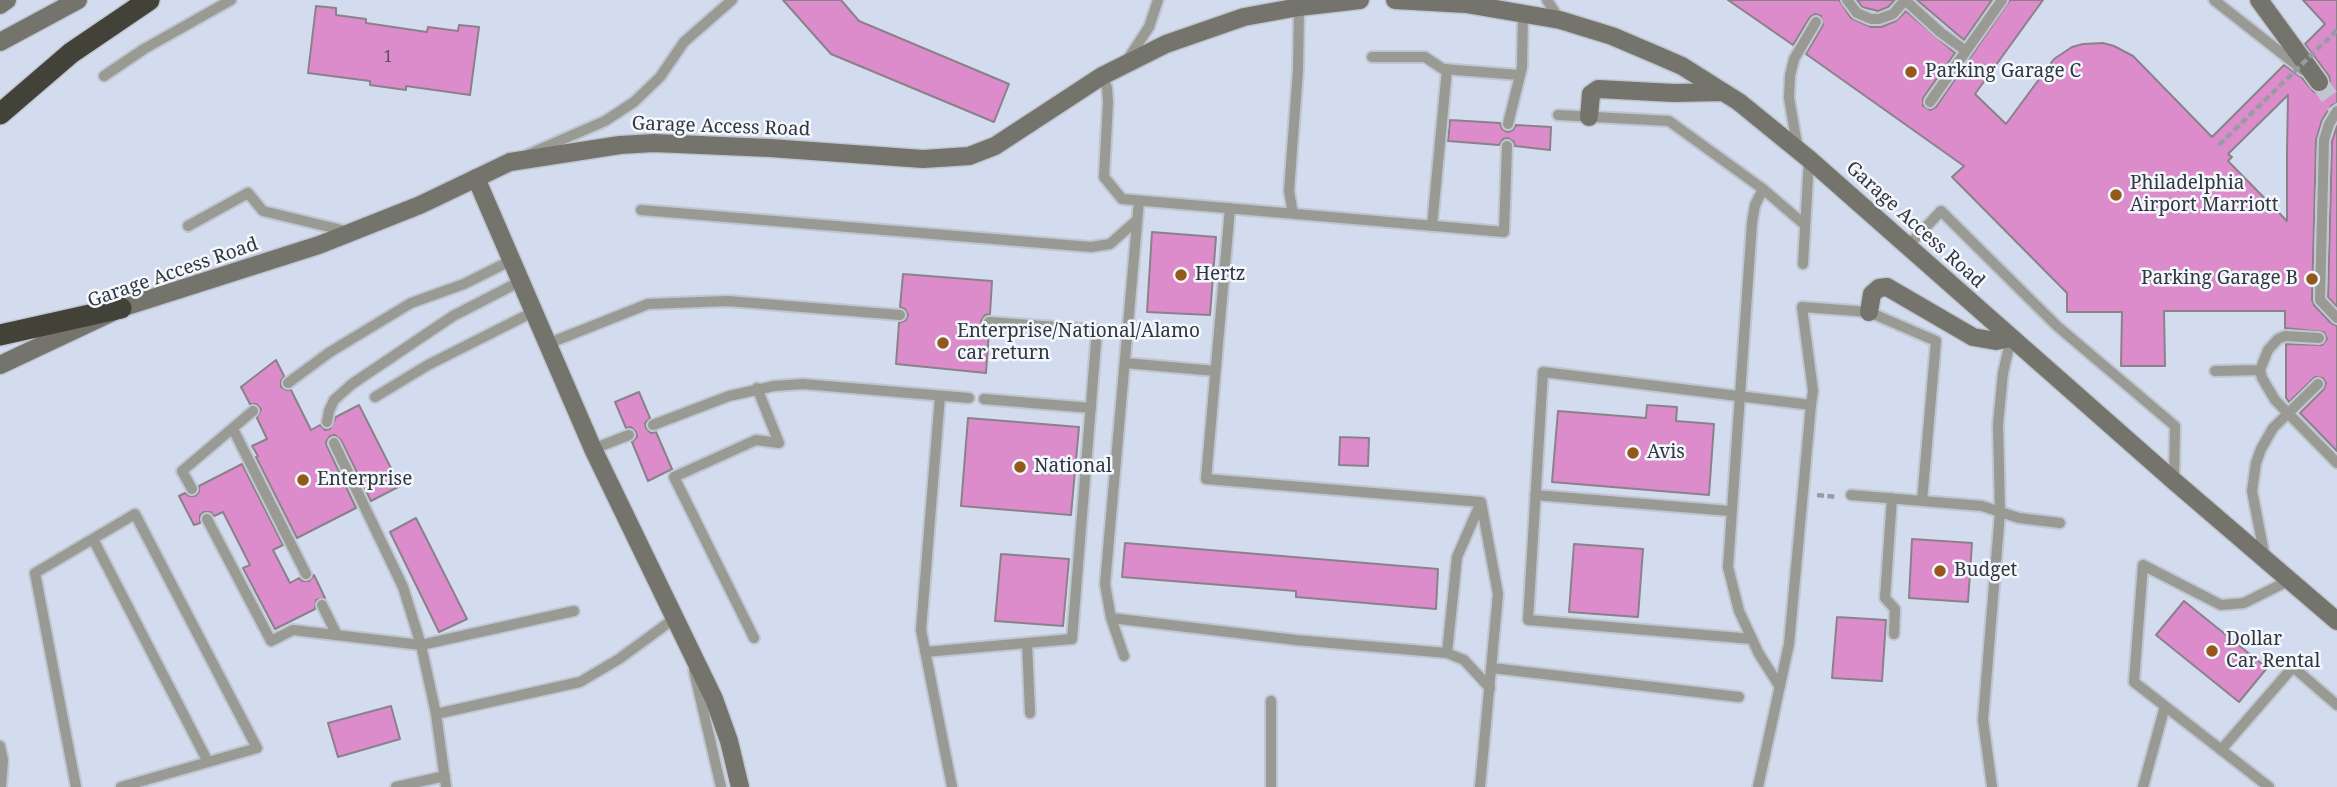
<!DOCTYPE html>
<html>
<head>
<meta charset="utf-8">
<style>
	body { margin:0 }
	canvas { display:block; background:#e3eaf5 }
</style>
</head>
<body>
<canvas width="2337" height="787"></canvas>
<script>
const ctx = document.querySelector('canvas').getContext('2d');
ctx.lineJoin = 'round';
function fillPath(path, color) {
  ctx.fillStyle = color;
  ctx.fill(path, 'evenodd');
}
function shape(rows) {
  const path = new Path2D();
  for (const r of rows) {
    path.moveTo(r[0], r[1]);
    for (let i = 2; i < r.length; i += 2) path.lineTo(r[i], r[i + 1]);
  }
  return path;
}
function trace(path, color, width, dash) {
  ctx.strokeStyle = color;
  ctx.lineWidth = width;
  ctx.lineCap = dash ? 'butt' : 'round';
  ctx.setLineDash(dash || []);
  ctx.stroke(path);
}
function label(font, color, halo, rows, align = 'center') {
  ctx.font = font + ' "Noto Serif",serif';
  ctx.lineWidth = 5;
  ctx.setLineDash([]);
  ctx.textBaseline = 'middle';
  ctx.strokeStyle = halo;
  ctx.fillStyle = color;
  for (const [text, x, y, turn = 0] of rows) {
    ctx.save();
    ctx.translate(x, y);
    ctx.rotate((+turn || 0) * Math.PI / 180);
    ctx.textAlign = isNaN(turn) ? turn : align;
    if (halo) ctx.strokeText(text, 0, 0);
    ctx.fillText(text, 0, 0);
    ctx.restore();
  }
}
fillPath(shape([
	[0,0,2337,0,2337,787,0,787]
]), '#d2dcee');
const building = shape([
	[783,0,841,0,859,21,1009,84,994,122,831,54,783,0],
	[1728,0,1839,0,1851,18,1871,27,1881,27,1896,21,1906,11,1955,53,1923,98,1923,106,1930,110,1936,107,2010,0,2043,0,1975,94,2006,124,2054,59,2072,47,2083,44,2103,43,2114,46,2133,56,2212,137,2284,65,2302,78,2314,92,2321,93,2326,91,2330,81,2329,76,2305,44,2325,24,2303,0,2337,0,2337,103,2331,106,2322,120,2316,140,2312,300,2314,305,2331,323,2337,326,2337,451,2300,413,2324,389,2326,383,2323,378,2315,377,2289,402,2286,398,2286,344,2322,345,2327,339,2324,332,2285,328,2285,311,2164,311,2165,366,2121,366,2122,312,2067,312,2067,293,1952,177,1964,166,1806,54,1823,25,1821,16,1815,14,1810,17,1793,45,1728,0],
	[2288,95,2287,151,2287,221,2228,161,2232,157,2228,154,2288,95],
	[1857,0,1895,0,1888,7,1878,11,1862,7,1857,0],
	[1917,0,1992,0,1964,40,1917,0],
	[316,6,336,8,336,15,366,19,366,23,427,32,428,27,458,31,459,25,479,27,470,95,406,86,406,90,370,85,370,81,308,73,316,6],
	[1450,120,1500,123,1502,129,1507,132,1513,130,1516,125,1551,127,1550,150,1515,146,1514,142,1508,138,1503,139,1499,145,1448,141,1450,120],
	[2337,126,2337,307,2328,297,2332,141,2337,126],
	[1152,232,1216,237,1210,315,1147,312,1152,232],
	[903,274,992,281,990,314,985,315,981,321,982,326,989,330,986,373,896,364,899,323,906,320,908,315,905,309,900,307,903,274],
	[276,360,284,376,281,381,281,387,286,390,291,390,311,430,320,425,325,430,330,429,336,417,359,405,400,486,371,501,341,440,335,435,330,436,326,442,327,446,356,508,297,538,256,457,258,456,252,446,267,439,257,418,261,409,256,404,250,404,241,387,276,360],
	[639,392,650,418,645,423,646,428,651,433,656,432,672,469,648,481,632,442,637,437,636,432,631,427,626,428,615,402,639,392],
	[1647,405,1677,407,1676,421,1714,424,1709,495,1552,482,1558,411,1646,418,1647,405],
	[968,418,1079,427,1071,515,961,506,968,418],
	[1340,437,1369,438,1368,466,1339,465,1340,437],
	[242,464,283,545,273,550,290,583,299,578,302,581,309,581,314,575,325,598,316,600,315,609,275,629,243,568,250,565,223,512,214,516,211,512,204,512,200,515,200,523,194,525,179,496,185,493,189,496,195,496,199,492,199,486,242,464],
	[416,518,467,619,439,632,390,532,416,518],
	[1912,539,1972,543,1968,602,1909,598,1912,539],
	[1125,543,1438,569,1436,609,1296,597,1296,591,1122,577,1125,543],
	[1574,544,1643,549,1638,617,1569,612,1574,544],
	[1001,554,1069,559,1063,626,995,621,1001,554],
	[2184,601,2267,668,2239,702,2156,635,2184,601],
	[1837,617,1886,620,1882,681,1832,678,1837,617],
	[391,706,400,739,338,757,328,723,391,706]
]);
fillPath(building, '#dd8ccb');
trace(building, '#8b8189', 2);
trace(shape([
	[2319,82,2337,108]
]), '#c0c6d0', 18, [18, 9]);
const lane = shape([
	[1547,0,1560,20],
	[1847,0,1857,13,1871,19,1879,19,1893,14,1905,0],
	[1905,0,1940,32,1966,51],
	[2214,0,2303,70],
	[1372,57,1425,57,1443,69,1519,75],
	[1128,59,1149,27,1158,0],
	[104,76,144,49,231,0],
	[1102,76,1107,88,1108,102,1104,177,1122,199,1504,232,1507,146],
	[1930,102,2002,0],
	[2337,111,2329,124,2324,140,2320,300,2337,318],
	[1558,115,1669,121,1763,189,1805,225],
	[1508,124,1522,67,1523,13],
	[1798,150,1789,98,1790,76,1794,59,1816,22],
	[529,154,605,121,634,102,660,77,684,42,732,0],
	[1763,189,1755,205,1752,223,1728,567,1739,611,1759,654,1780,687],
	[1230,208,1206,479,1481,502],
	[641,210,1091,247,1110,244,1137,220],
	[1293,214,1289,191,1298,70,1299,7],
	[188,226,248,193,263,211,350,232],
	[1432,226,1447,69],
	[1907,247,1941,211,2057,326,2175,426,2174,481],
	[1803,264,1809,159],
	[2319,338,2285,336,2278,339,2268,350,2260,370,2262,378,2275,400,2337,463],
	[547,344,648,304,728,301,900,315],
	[1125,363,1215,371],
	[2215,371,2260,370],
	[288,383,330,352,411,303,464,284,512,260],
	[940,396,921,630,952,787],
	[375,397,428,365,533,312],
	[984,399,1091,408],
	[327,422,329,411,334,400,352,384,453,316,521,281],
	[653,425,729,396,774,386,803,384,969,398],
	[233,429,306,574],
	[334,443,403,587,421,645,436,714,446,787],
	[593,449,629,435],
	[192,489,182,471,253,411],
	[1535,495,1730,511],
	[1851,495,1982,506,2019,518,2060,523],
	[1892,498,1885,598,1895,609,1894,634],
	[207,519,271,641,293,630,421,645,574,611],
	[93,539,208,762],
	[2265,558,2252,491,2256,463,2261,449,2273,428,2318,384],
	[322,605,337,635],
	[1111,618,1296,640,1447,653,1464,660,1490,688],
	[754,638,674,477,756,440,779,443,757,388],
	[1752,639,1528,620,1543,372,1811,405],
	[1027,643,1030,713],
	[925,652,1072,639,1097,330,989,322],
	[1447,653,1457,557,1481,502],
	[1124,656,1111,618,1105,584,1139,201],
	[1492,668,1739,697],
	[694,671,721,787],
	[436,714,580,682,619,659,675,618],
	[0,746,3,760,1,787],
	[2221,750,2293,667,2337,705],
	[76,787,35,573,135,514,257,748,121,787],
	[396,787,445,776],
	[1271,787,1271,701],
	[1480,787,1498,594,1481,502],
	[1758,787,1789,644,1811,405,1813,391,1802,307,1869,312,1936,341,1922,501],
	[1992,787,1983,720,2000,512,1998,424,2003,373,2011,338],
	[2143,787,2165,706],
	[2269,787,2134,682,2143,565,2221,605,2244,603,2290,580]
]);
const secondary = shape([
	[1395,0,1466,4,1560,20,1612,36,1659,56,1682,66,1739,102,1809,159,2174,481,2337,621],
	[2259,0,2319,82],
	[0,5,7,0],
	[0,42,78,0],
	[1589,117,1591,94,1598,89,1674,93,1723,92],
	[476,178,593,449,714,699,729,741,740,787],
	[1869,312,1872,294,1879,288,1887,287,1973,337,1996,341,2011,338],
	[0,365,121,308,319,245,420,205,510,162,620,145,654,143,770,148,923,159,969,156,995,146,1102,76,1166,44,1244,17,1299,7,1360,0]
]);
const highway = shape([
	[0,114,71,53,149,0],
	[0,335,121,308]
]);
trace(lane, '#c0c6d0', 14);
trace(secondary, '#c0c6d0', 21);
trace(highway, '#c0c6d0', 24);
trace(shape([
	[1817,495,1837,497]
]), '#979ca4', 4.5, [7, 3.5]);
trace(lane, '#9a9a95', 10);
trace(secondary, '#74746c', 18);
trace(highway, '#434239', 21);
trace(shape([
	[2219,145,2337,30]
]), '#979ca4', 4.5, [7, 3.5]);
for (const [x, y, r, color] of [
	[1911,72,7,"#94581b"],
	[2116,195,7,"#94581b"],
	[1181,275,7,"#94581b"],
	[2312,279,7,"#94581b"],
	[943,343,7,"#94581b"],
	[1633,453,7,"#94581b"],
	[1020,467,7,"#94581b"],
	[303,480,7,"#94581b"],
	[1940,571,7,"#94581b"],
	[2212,651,7,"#94581b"]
]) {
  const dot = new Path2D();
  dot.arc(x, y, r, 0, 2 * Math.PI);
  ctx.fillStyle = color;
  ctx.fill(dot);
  trace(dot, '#f3f7fe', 2.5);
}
label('16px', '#5e4c5e', null, [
	["1",388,57]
]);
label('19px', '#33363a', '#f3f7fe', [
	["Parking Garage C",1925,72],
	["Philadelphia",2130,184],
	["Airport Marriott",2130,206],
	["Hertz",1195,275],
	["Parking Garage B",2298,279,"right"],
	["Enterprise/National/Alamo",957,332],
	["car return",957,354],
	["Avis",1647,453],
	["National",1034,467],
	["Enterprise",317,480],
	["Budget",1954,571],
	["Dollar",2226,640],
	["Car Rental",2226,662]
], 'left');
label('19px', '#33363a', '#f3f7fe', [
	["Garage Access Road",721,127,2],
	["Garage Access Road",1915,225,42],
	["Garage Access Road",173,273,-19]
]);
</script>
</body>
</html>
